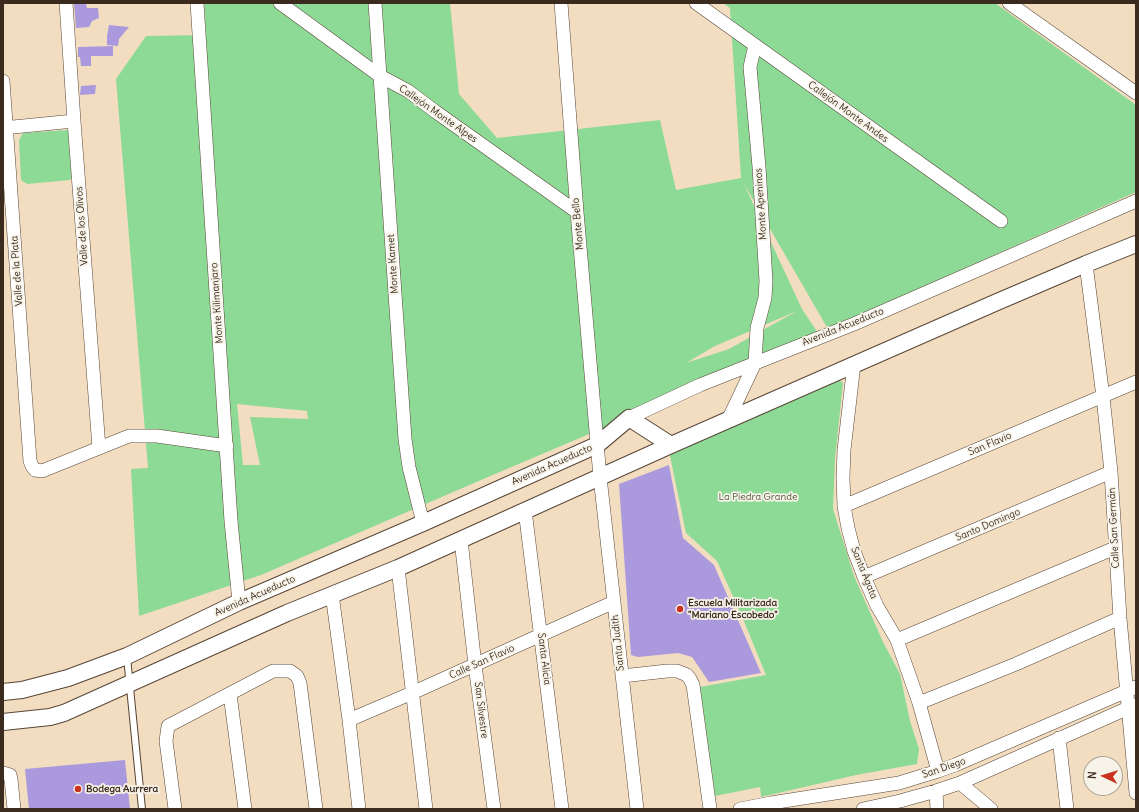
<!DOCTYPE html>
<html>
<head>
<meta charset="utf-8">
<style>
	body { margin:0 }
	#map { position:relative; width:1139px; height:812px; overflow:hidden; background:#f3ddc0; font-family:Delius,sans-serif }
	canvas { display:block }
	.frame { position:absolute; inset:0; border:4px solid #3b2a1e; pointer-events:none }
	.north { position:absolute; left:1083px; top:756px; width:40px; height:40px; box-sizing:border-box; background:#f7f3e8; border:1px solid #aca397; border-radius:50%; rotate:274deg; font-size:11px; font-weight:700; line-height:16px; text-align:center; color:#3b2a1e }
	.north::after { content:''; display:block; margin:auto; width:14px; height:18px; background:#c8321e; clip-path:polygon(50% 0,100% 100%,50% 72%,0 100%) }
</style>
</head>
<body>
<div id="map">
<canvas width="1139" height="812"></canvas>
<div class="frame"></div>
<div class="north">N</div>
</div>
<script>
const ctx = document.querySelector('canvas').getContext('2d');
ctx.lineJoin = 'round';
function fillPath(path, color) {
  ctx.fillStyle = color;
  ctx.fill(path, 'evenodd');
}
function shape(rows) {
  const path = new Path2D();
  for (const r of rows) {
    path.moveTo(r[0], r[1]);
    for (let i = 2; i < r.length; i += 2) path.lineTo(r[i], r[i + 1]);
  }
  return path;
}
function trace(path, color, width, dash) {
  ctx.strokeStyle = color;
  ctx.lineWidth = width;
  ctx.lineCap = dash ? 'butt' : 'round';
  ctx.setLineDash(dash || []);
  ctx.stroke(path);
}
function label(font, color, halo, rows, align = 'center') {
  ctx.font = font + ' Delius,sans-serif';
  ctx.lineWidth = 3.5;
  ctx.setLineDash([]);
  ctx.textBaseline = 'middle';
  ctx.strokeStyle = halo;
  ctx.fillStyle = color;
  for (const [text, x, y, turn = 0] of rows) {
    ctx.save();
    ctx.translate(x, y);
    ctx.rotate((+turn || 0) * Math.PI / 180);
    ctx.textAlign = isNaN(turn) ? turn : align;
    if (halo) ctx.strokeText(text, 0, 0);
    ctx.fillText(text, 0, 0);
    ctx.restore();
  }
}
fillPath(shape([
	[204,3,450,3,459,94,497,138,660,120,676,190,741,178,730,8,723,3,995,3,1136,105,1136,192,828,329,744,184,802,309,820,336,488,477,261,575,139,616,131,469,148,468,116,79,146,36,206,35],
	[797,311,729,349,686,363,715,346],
	[237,404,307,411,308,419,250,417,260,465,243,465],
	[68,130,72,135,73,176,70,180,27,184,21,180,19,140,23,133],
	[839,380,843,383,835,459,833,509,854,576,883,642,900,674,910,721,919,749,917,764,856,775,761,797,760,787,715,796,700,687,766,675,741,614,717,561,686,533,669,451]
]), '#8dda97');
fillPath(shape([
	[74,3,86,3,87,8,98,8,99,18,92,21,89,27,76,28],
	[109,25,129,27,119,39,118,46,107,45,107,36],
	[113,46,113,56,91,56,91,66,81,66,80,57,78,57,78,47],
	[96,85,95,94,80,95,81,86],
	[669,465,683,538,714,565,761,673,709,682,692,657,678,653,638,657,631,655,619,484],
	[125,760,130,809,29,809,25,769]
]), '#aa99dc');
const service = shape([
	[127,657,142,809]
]);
const minor = shape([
	[66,3,74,121,99,448],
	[197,3,231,521,239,602],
	[280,3,380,76,408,91,436,112,577,212],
	[375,3,405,439,409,467,423,523],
	[561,3,577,212,600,477,637,809],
	[696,3,1001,221],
	[1009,3,1136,93],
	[3,81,30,461,32,466,35,470,42,471,129,436,157,436,227,446],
	[3,128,74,121],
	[1086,264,1103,397,1111,472,1120,618,1136,793],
	[854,364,844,450,843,478,844,506,848,528,854,551,864,577,877,606,897,640,919,703,938,771],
	[629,418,700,385,854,324,1136,201],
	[728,420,755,363,757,328,765,298,766,281,759,167,750,67,755,45],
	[844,506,1136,382],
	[525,510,562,809],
	[461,540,475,665,494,809],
	[398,568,426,809],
	[864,577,1111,472],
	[332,594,349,720,359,809],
	[897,640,1115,548],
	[622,676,667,671,677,671,687,675,690,679,693,685,710,809],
	[230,694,245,809],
	[919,703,1016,664,1120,618],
	[349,720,412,693,614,602],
	[1059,738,1067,809],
	[3,773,10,775,11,779,14,809],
	[960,783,991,809],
	[936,791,937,809],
	[175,809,166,741,168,726,273,671,290,671,297,676,300,683,316,809],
	[740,809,771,803,899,783,938,771,955,765,1136,687],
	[863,809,900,801,936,791,960,783,1135,705]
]);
const tertiary = shape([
	[3,692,22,690,68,678,127,656,239,602,423,523,597,445,629,418,671,445],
	[3,722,50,717,64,713,287,613,398,568,671,445,997,302,1086,264,1136,244]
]);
trace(service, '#574536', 8);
trace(minor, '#574536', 14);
trace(tertiary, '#574536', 18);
trace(service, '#fff', 6);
trace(minor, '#fff', 13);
trace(tertiary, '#fff', 16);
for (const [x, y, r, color] of [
	[680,609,4,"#c8321e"],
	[78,789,4,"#c8321e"]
]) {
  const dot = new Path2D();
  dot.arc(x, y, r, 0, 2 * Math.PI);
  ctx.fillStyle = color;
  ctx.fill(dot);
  trace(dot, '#f7f3e8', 1.5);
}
label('10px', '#3b2a1e', '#f7f3e8', [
	["Callejón Monte Andes",848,112,36],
	["Callejón Monte Alpes",438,114,35],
	["Monte Apeninos",761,204,-94],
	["Monte Bello",578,224,-95],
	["Valle de los Olivos",82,226,-94],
	["Monte Kamet",393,264,-94],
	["Valle de la Plata",17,271,-94],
	["Monte Kilimanjaro",217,303,-94],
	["Avenida Acueducto",843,327,-22],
	["San Flavio",990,444,-23],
	["Avenida Acueducto",552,465,-24],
	["Santo Domingo",988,525,-23],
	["Calle San Germán",1114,528,-93],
	["Santa Ágata",864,573,68],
	["Avenida Acueducto",255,596,-24],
	["Santa Judith",618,643,-96],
	["Santa Alicia",544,659,83],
	["Calle San Flavio",482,662,-24],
	["San Silvestre",481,710,83],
	["San Diego",944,768,-19]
]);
label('10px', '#50563c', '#f7f3e8', [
	["La Piedra Grande",758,497]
]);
label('bold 10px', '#3b2a1e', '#f7f3e8', [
	["Escuela Militarizada",688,603],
	["\"Mariano Escobedo\"",688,615],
	["Bodega Aurrera",86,789]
], 'left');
</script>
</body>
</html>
